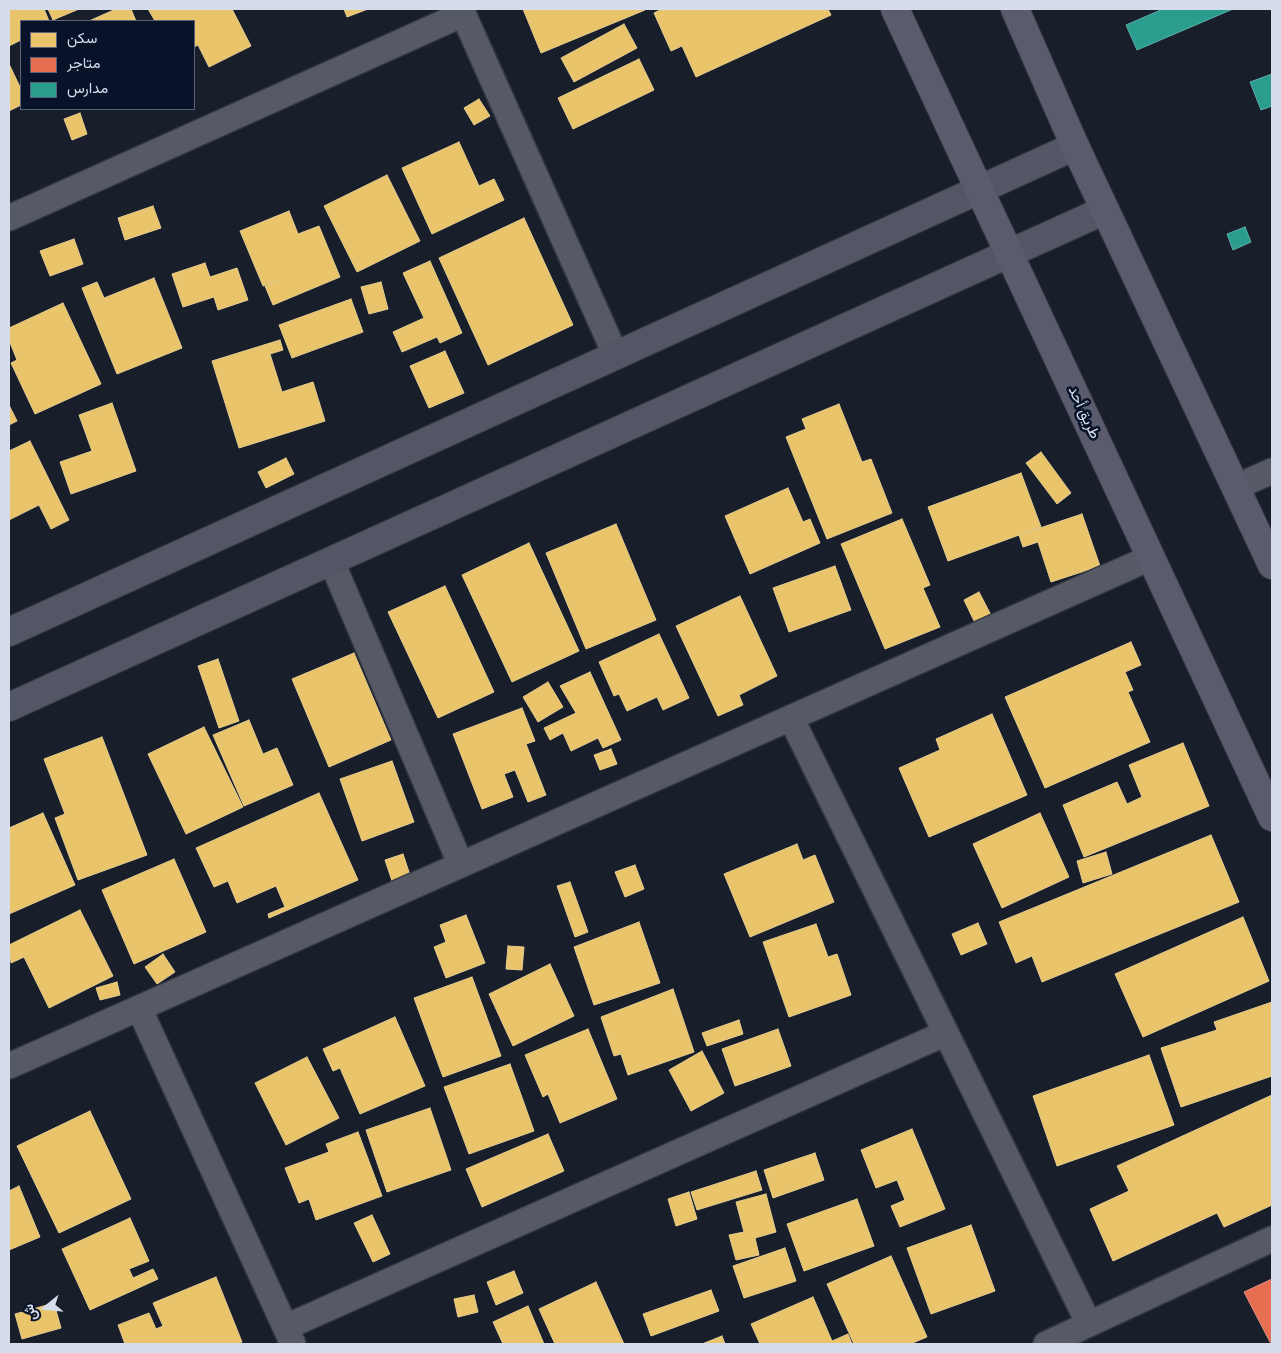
<!DOCTYPE html>
<html>
<head>
<meta charset="utf-8">
<style>
	body { margin:0 }
	#map { position:relative; width:1281px; height:1353px; overflow:hidden; background:#191e2b; font-family:"Source Sans 3",Vazirmatn,sans-serif }
	canvas { display:block }
	.frame { position:absolute; inset:0; border:10px solid #d5dded; pointer-events:none }
	.legend { position:absolute; left:20px; top:20px; width:175px; height:90px; box-sizing:border-box; background:#081228; border:1px solid #5a6377; margin:0; padding:6px 9px; list-style:none; font-size:15px; color:#d5dded }
	.legend li { display:flex; align-items:center; gap:10px; height:25px }
	.legend b { width:25px; border:1px solid #5a6377 }
	.north { position:absolute; left:20px; top:1283px; width:50px; height:50px; -webkit-text-stroke:4px #081228; paint-order:stroke; rotate:253deg; font-size:14px; font-weight:700; line-height:20px; text-align:center; color:#d5dded }
	.north::after { content:''; display:block; margin:auto; width:18px; height:22px; background:#d5dded; clip-path:polygon(50% 0,100% 100%,50% 72%,0 100%) }
</style>
</head>
<body>
<div id="map">
<canvas width="1281" height="1353"></canvas>
<div class="frame"></div>
<ul class="legend">
<li><b style="height:14px;background:#e9c46a"></b>سكن</li>
<li><b style="height:14px;background:#e76f51"></b>متاجر</li>
<li><b style="height:14px;background:#2a9d8f"></b>مدارس</li>
</ul>
<div class="north">ش</div>
</div>
<script>
const ctx = document.querySelector('canvas').getContext('2d');
ctx.lineJoin = 'round';
function fillPath(path, color) {
  ctx.fillStyle = color;
  ctx.fill(path, 'evenodd');
}
function shape(rows) {
  const path = new Path2D();
  for (const r of rows) {
    path.moveTo(r[0], r[1]);
    for (let i = 2; i < r.length; i += 2) path.lineTo(r[i], r[i + 1]);
  }
  return path;
}
function trace(path, color, width, dash) {
  ctx.strokeStyle = color;
  ctx.lineWidth = width;
  ctx.lineCap = dash ? 'butt' : 'round';
  ctx.setLineDash(dash || []);
  ctx.stroke(path);
}
function label(font, color, halo, rows, align = 'center') {
  ctx.font = font + ' "Source Sans 3",Vazirmatn,sans-serif';
  ctx.lineWidth = 5;
  ctx.setLineDash([]);
  ctx.textBaseline = 'middle';
  ctx.strokeStyle = halo;
  ctx.fillStyle = color;
  for (const [text, x, y, turn = 0] of rows) {
    ctx.save();
    ctx.translate(x, y);
    ctx.rotate((+turn || 0) * Math.PI / 180);
    ctx.textAlign = isNaN(turn) ? turn : align;
    if (halo) ctx.strokeText(text, 0, 0);
    ctx.fillText(text, 0, 0);
    ctx.restore();
  }
}
const homes = shape([
	[9,9,44,9,49,21,21,21,21,40,9,46,9,9],
	[48,9,79,9,53,20,48,9],
	[116,9,131,9,136,21,89,21,116,9],
	[148,9,232,9,251,46,209,67,198,45,194,47,194,21,155,21,148,9],
	[344,9,368,9,347,17,344,9],
	[523,9,644,9,645,10,541,53,523,9],
	[662,9,828,9,831,15,696,77,682,46,671,51,654,13,662,9],
	[624,24,637,48,574,82,561,58,624,24],
	[639,59,654,90,573,129,558,98,639,59],
	[9,64,21,89,21,105,9,111,9,64],
	[479,99,490,116,474,125,464,108,479,99],
	[80,113,87,134,72,140,64,119,80,113],
	[459,142,479,186,494,179,504,200,432,234,402,168,459,142],
	[387,175,420,241,357,272,324,206,387,175],
	[153,206,161,228,125,240,118,218,153,206],
	[289,211,298,234,319,226,340,277,273,305,265,286,278,280,263,286,240,231,289,211],
	[524,218,573,325,488,365,439,258,524,218],
	[74,239,83,264,50,276,40,251,74,239],
	[430,261,462,333,440,343,437,337,402,352,393,332,424,318,403,273,430,261],
	[205,263,210,277,237,268,248,300,218,310,214,297,183,307,172,274,205,263],
	[154,278,182,348,117,374,82,288,97,282,104,298,154,278],
	[381,282,388,309,369,314,361,287,381,282],
	[351,299,363,332,292,358,279,325,351,299],
	[63,303,101,384,35,414,11,363,17,360,9,340,9,328,63,303],
	[280,340,283,350,270,354,282,392,313,382,325,421,239,448,212,361,280,340],
	[445,351,464,393,429,408,410,366,445,351],
	[112,403,136,471,71,494,60,462,92,451,79,415,112,403],
	[839,404,862,462,871,459,892,513,827,539,786,437,806,429,802,419,839,404],
	[9,405,17,421,9,425,9,405],
	[30,441,69,520,51,529,39,505,9,520,9,451,30,441],
	[1041,452,1071,493,1057,504,1026,463,1041,452],
	[286,458,294,474,266,488,258,472,286,458],
	[1021,473,1041,527,948,561,928,507,1021,473],
	[788,488,803,522,810,519,820,543,750,574,725,516,788,488],
	[1082,514,1100,566,1051,582,1038,542,1023,547,1019,535,1082,514],
	[902,519,930,585,923,588,940,627,885,649,841,544,902,519],
	[616,524,656,620,586,649,546,553,616,524],
	[529,543,579,651,512,682,462,575,529,543],
	[835,566,851,610,789,632,773,588,835,566],
	[445,586,494,692,438,718,388,612,445,586],
	[979,592,992,617,976,625,964,600,979,592],
	[740,596,777,676,739,695,743,705,718,716,676,626,740,596],
	[659,634,689,698,663,710,657,697,627,711,619,694,614,696,599,662,659,634],
	[1131,642,1141,665,1125,672,1133,690,1128,692,1150,742,1045,788,1005,697,1131,642],
	[354,653,391,740,329,767,292,679,354,653],
	[218,659,239,721,219,728,198,666,218,659],
	[590,672,621,740,603,748,598,738,571,751,563,733,550,740,544,728,576,713,560,686,590,672],
	[548,682,563,707,538,722,523,697,548,682],
	[522,708,535,741,526,744,546,795,528,802,515,770,504,774,513,797,482,809,453,734,522,708],
	[992,714,1027,795,929,837,899,768,940,750,936,739,992,714],
	[249,720,263,754,277,748,293,785,244,806,213,735,249,720],
	[204,727,243,807,186,834,148,754,204,727],
	[102,737,147,855,78,880,55,818,65,814,44,759,102,737],
	[1183,743,1209,806,1084,857,1063,805,1117,782,1127,804,1142,797,1129,765,1183,743],
	[611,749,617,764,600,770,594,755,611,749],
	[392,761,414,822,362,841,340,779,392,761],
	[319,793,358,880,269,918,268,914,285,907,276,886,237,903,228,881,214,887,196,848,319,793],
	[43,813,75,885,9,914,9,828,43,813],
	[1040,813,1069,877,1002,908,973,844,1040,813],
	[1211,835,1239,902,1042,982,1032,956,1016,963,999,922,1211,835],
	[797,844,803,860,815,855,834,902,750,937,724,874,797,844],
	[1106,852,1112,874,1083,883,1077,861,1106,852],
	[403,854,412,881,394,887,385,860,403,854],
	[174,859,206,932,134,964,102,890,174,859],
	[635,865,644,889,625,897,615,872,635,865],
	[570,882,588,932,575,937,557,886,570,882],
	[80,910,113,976,49,1008,24,957,11,963,9,945,80,910],
	[466,915,485,963,446,978,434,947,446,942,440,925,466,915],
	[1243,917,1269,981,1143,1037,1115,974,1243,917],
	[639,922,660,983,594,1005,574,947,639,922],
	[978,923,987,944,961,955,952,934,978,923],
	[816,924,828,957,837,954,851,995,789,1017,763,942,816,924],
	[508,946,524,947,522,970,506,969,508,946],
	[163,954,175,972,157,984,145,967,163,954],
	[550,964,574,1016,513,1046,489,994,550,964],
	[472,977,501,1056,443,1077,414,998,472,977],
	[117,982,120,995,100,1000,96,988,117,982],
	[673,989,694,1052,628,1075,621,1054,614,1056,601,1017,673,989],
	[1272,1002,1272,1076,1181,1107,1161,1048,1217,1030,1214,1022,1272,1002],
	[395,1017,425,1086,360,1114,340,1068,333,1071,323,1049,395,1017],
	[739,1020,743,1034,707,1046,702,1033,739,1020],
	[588,1029,617,1099,560,1123,548,1094,543,1097,525,1055,588,1029],
	[778,1029,791,1066,735,1086,722,1049,778,1029],
	[702,1051,724,1093,691,1111,669,1070,702,1051],
	[1149,1055,1174,1125,1057,1166,1033,1096,1149,1055],
	[307,1057,339,1118,286,1145,255,1083,307,1057],
	[510,1064,534,1131,469,1154,444,1087,510,1064],
	[1272,1095,1272,1205,1224,1227,1217,1213,1113,1261,1090,1209,1129,1191,1117,1166,1272,1095],
	[430,1108,451,1170,387,1192,366,1130,430,1108],
	[90,1111,131,1199,59,1233,17,1146,90,1111],
	[912,1129,945,1209,900,1227,891,1206,905,1200,897,1180,876,1188,861,1150,912,1129],
	[358,1132,382,1196,316,1220,309,1199,299,1203,285,1168,329,1152,326,1144,358,1132],
	[548,1134,564,1171,482,1207,466,1169,548,1134],
	[815,1153,824,1180,773,1198,764,1170,815,1153],
	[756,1171,762,1190,697,1210,691,1192,756,1171],
	[19,1186,40,1237,9,1250,9,1191,19,1186],
	[689,1192,697,1219,676,1226,668,1199,689,1192],
	[766,1194,776,1232,755,1238,759,1255,736,1260,729,1235,744,1232,736,1202,766,1194],
	[857,1199,874,1246,804,1271,787,1224,857,1199],
	[372,1215,390,1254,373,1262,354,1223,372,1215],
	[130,1218,149,1261,129,1269,133,1278,153,1269,158,1279,90,1310,62,1249,130,1218],
	[971,1225,995,1291,931,1314,907,1248,971,1225],
	[785,1248,796,1281,744,1298,733,1266,785,1248],
	[891,1256,927,1337,910,1344,854,1344,827,1284,891,1256],
	[514,1271,523,1293,496,1305,487,1282,514,1271],
	[216,1277,242,1342,236,1344,125,1344,118,1325,149,1313,156,1329,163,1326,153,1303,216,1277],
	[596,1282,624,1344,555,1344,539,1309,596,1282],
	[711,1290,719,1311,651,1336,643,1314,711,1290],
	[474,1295,478,1312,458,1317,454,1299,474,1295],
	[813,1297,832,1341,848,1334,852,1344,760,1344,751,1324,813,1297],
	[54,1303,61,1328,22,1339,15,1314,54,1303],
	[528,1306,544,1344,503,1344,493,1322,528,1306],
	[722,1336,725,1344,702,1344,722,1336]
]);
fillPath(homes, '#e9c46a');
trace(homes, '#e3cc91', 1);
const shops = shape([
	[1272,1279,1272,1344,1271,1344,1244,1292,1272,1279]
]);
fillPath(shops, '#e76f51');
trace(shops, '#e29080', 1);
const schools = shape([
	[1163,9,1233,9,1137,50,1126,25,1163,9],
	[1272,74,1272,106,1261,110,1250,82,1272,74],
	[1245,227,1251,242,1233,250,1227,234,1245,227]
]);
fillPath(schools, '#2a9d8f');
trace(schools, '#5db0ab', 1);
const street = shape([
	[461,9,616,356],
	[9,218,463,14],
	[1236,487,1272,471],
	[331,560,461,865],
	[791,718,1089,1324],
	[139,1008,293,1344],
	[9,1066,1152,557],
	[286,1327,946,1033],
	[1046,1344,1272,1239]
]);
const secondary = shape([
	[9,632,1075,146],
	[9,707,1105,210]
]);
const primary = shape([
	[895,9,1272,817],
	[1015,9,1075,146,1272,565]
]);
trace(street, '#333842', 28);
trace(secondary, '#333842', 30);
trace(primary, '#333842', 30);
trace(street, '#555a65', 25);
trace(secondary, '#535664', 28);
trace(primary, '#5a5b6c', 28);
label('15px', '#d5dded', '#081228', [
	["طريق أحد",1083,413,65]
]);
</script>
</body>
</html>
